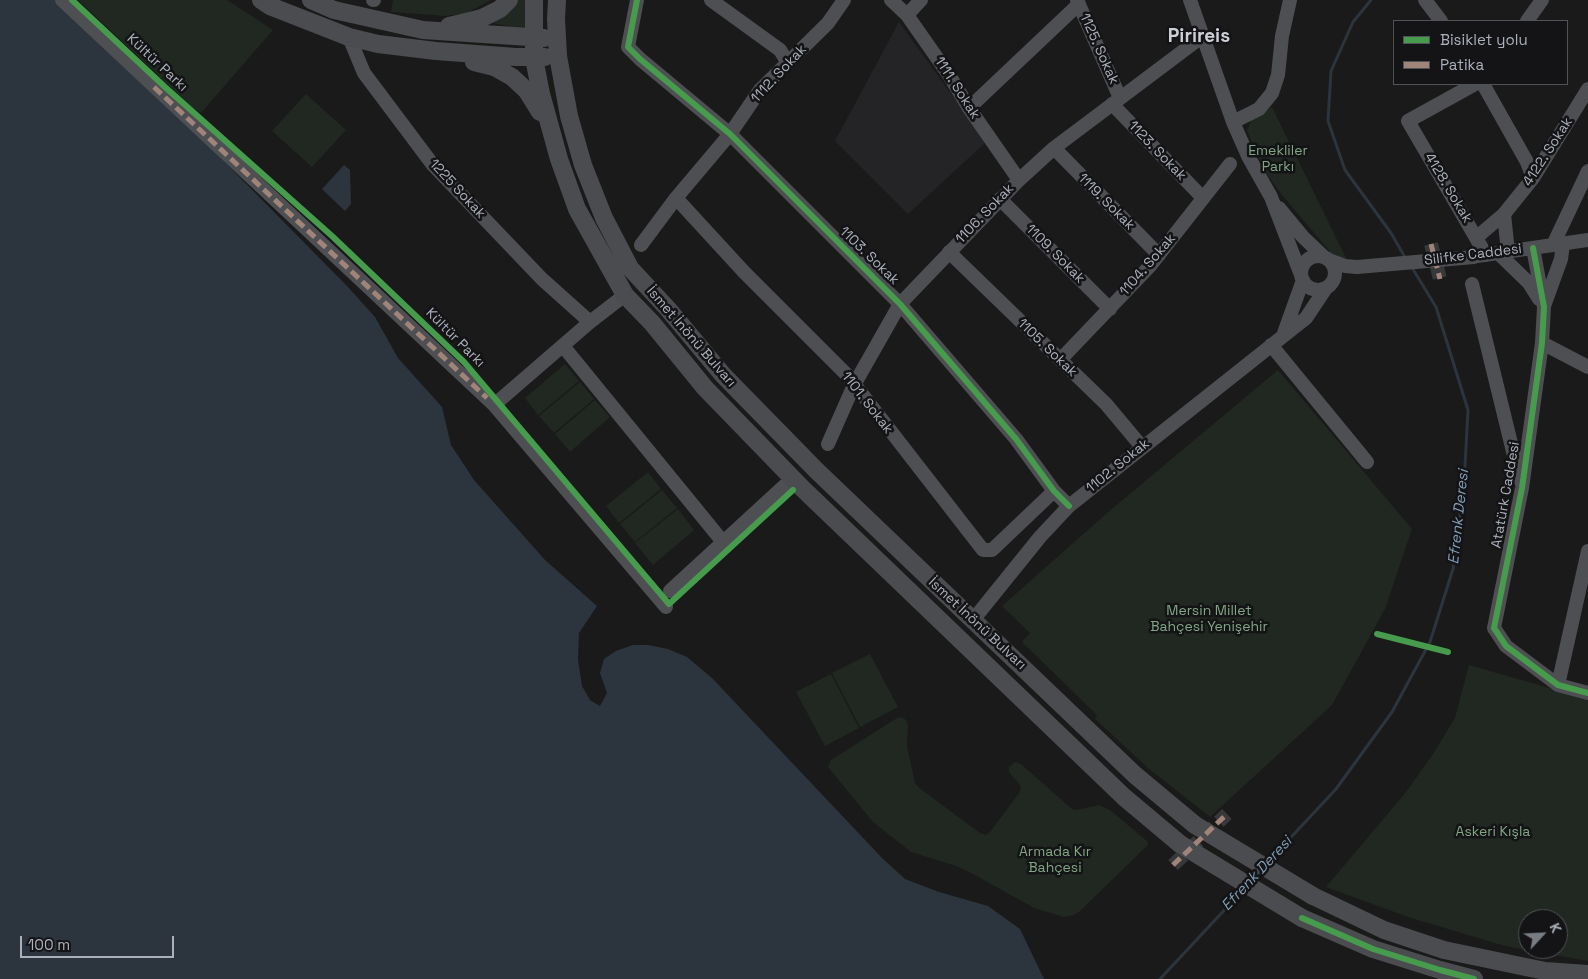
<!DOCTYPE html>
<html>
<head>
<meta charset="utf-8">
<style>
	body { margin:0 }
	#map { position:relative; width:1588px; height:979px; overflow:hidden; background:#1a1a1a; font-family:"Space Grotesk",sans-serif }
	canvas { display:block }
	.legend { position:absolute; left:1393px; top:20px; width:175px; height:65px; box-sizing:border-box; background:#141416; border:1px solid #505258; margin:0; padding:6px 9px; list-style:none; font-size:15px; color:#abb0bb }
	.legend li { display:flex; align-items:center; gap:10px; height:25px }
	.legend b { width:25px; border:1px solid #505258 }
	.north { position:absolute; left:1518px; top:909px; width:50px; height:50px; box-sizing:border-box; background:#141416; border:1px solid #505258; border-radius:50%; rotate:65deg; font-size:14px; font-weight:700; line-height:20px; text-align:center; color:#abb0bb }
	.north::after { content:''; display:block; margin:auto; width:18px; height:22px; background:#787c83; clip-path:polygon(50% 0,100% 100%,50% 72%,0 100%) }
	.scale { position:absolute; left:20px; top:936px; width:154px; height:22px; box-sizing:border-box; border:2px solid #abb0bb; border-top:0; padding-left:6px; font-size:15px; line-height:18px; white-space:nowrap; color:#abb0bb; -webkit-text-stroke:4px #141416; paint-order:stroke }
</style>
</head>
<body>
<div id="map">
<canvas width="1588" height="979"></canvas>
<ul class="legend">
<li><b style="height:6px;background:#469c4c"></b>Bisiklet yolu</li>
<li><b style="height:6px;background:#a18479"></b>Patika</li>
</ul>
<div class="north">K</div>
<div class="scale">100 m</div>
</div>
<script>
const ctx = document.querySelector('canvas').getContext('2d');
ctx.lineJoin = 'round';
function fillPath(path, color) {
  ctx.fillStyle = color;
  ctx.fill(path, 'evenodd');
}
function shape(rows) {
  const path = new Path2D();
  for (const r of rows) {
    if (r.length === 3) {
      path.moveTo(r[0] + r[2], r[1]);
      path.arc(r[0], r[1], r[2], 0, 2 * Math.PI);
      continue;
    }
    path.moveTo(r[0], r[1]);
    for (let i = 2; i < r.length; i += 2) path.lineTo(r[i], r[i + 1]);
  }
  return path;
}
function trace(path, color, width, dash) {
  ctx.strokeStyle = color;
  ctx.lineWidth = width;
  ctx.lineCap = dash ? 'butt' : 'round';
  ctx.setLineDash(dash || []);
  ctx.stroke(path);
}
function label(font, color, halo, rows, align = 'center') {
  ctx.font = font + ' "Space Grotesk",sans-serif';
  ctx.lineWidth = 5;
  ctx.setLineDash([]);
  ctx.textBaseline = 'middle';
  ctx.strokeStyle = halo;
  ctx.fillStyle = color;
  for (const [text, x, y, turn = 0] of rows) {
    ctx.save();
    ctx.translate(x, y);
    ctx.rotate((+turn || 0) * Math.PI / 180);
    ctx.textAlign = isNaN(turn) ? turn : align;
    if (halo) ctx.strokeText(text, 0, 0);
    ctx.fillText(text, 0, 0);
    ctx.restore();
  }
}
fillPath(shape([
	[899,22,986,142,908,214,835,141]
]), '#242426');
fillPath(shape([
	[78,0,227,0,273,30,201,113,193,108],
	[393,0,491,0,467,13,446,16,391,12],
	[514,0,526,0,525,30,484,21],
	[306,94,346,130,312,167,272,131],
	[1272,107,1347,260,1332,254,1282,195,1264,170,1247,131,1251,120],
	[565,364,579,381,538,415,525,398],
	[1278,370,1412,529,1385,609,1332,705,1210,817,1148,768,1095,719,1097,715,1022,642,1030,633,1002,606,1107,513],
	[580,382,594,399,554,433,539,416],
	[595,400,610,417,570,452,555,434],
	[648,472,661,489,619,523,606,506],
	[662,490,677,508,635,542,620,524],
	[678,509,694,530,653,565,635,543],
	[870,654,898,707,860,727,832,673],
	[1469,665,1588,699,1588,961,1505,946,1408,917,1326,887,1406,792,1433,754,1455,718],
	[1528,919,1558,919,1558,949,1528,949],
	[831,674,859,728,825,746,796,692],
	[902,717,906,720,908,725,907,746,915,783,918,787,980,833,986,835,990,832,1019,793,1021,788,1019,784,1009,772,1009,767,1015,762,1021,764,1072,809,1077,810,1099,805,1110,810,1147,841,1148,845,1080,911,1074,915,1064,917,1034,908,973,874,956,866,911,852,873,822,828,767,831,760,897,718]
]), '#202821');
fillPath(shape([
	[0,0,56,0,206,143,347,286,375,317,398,358,442,407,451,445,474,480,545,560,597,606,579,633,578,660,582,686,590,700,600,706,607,693,600,673,604,659,616,651,633,645,648,645,668,649,687,657,712,678,883,859,905,879,939,892,988,906,1020,929,1044,979,0,979],
	[344,165,350,170,351,204,345,211,322,189]
]), '#2c353d');
trace(shape([
	[1371,0,1353,22,1331,71,1328,121,1345,170,1391,233,1406,259],
	[1268,862,1336,789,1392,712,1430,642,1453,569,1464,484,1468,410,1436,307,1411,266],
	[1251,880,1261,870],
	[1160,979,1244,889]
]), '#2c353d', 3);
trace(shape([
	[1431,244,1440,279],
	[1173,865,1227,814]
]), '#37383a', 14, [14, 7]);
trace(shape([
	[62,0,494,405,666,607],
	[373,0,374,0],
	[637,0,628,47,640,59,730,134,900,304,1016,439,1054,491,1069,506],
	[711,0,780,50,788,63],
	[891,0,907,15,949,75,969,108,1019,180],
	[1077,0,1120,98],
	[1190,0,1233,122,1248,156,1271,197,1301,275],
	[1425,0,1441,21],
	[907,15,921,0],
	[1527,21,1542,0],
	[349,37,364,73,433,165,542,279,590,322],
	[1475,84,1408,121,1486,255],
	[1483,84,1527,162,1533,178],
	[1112,104,1203,198],
	[969,108,1079,4],
	[1233,122,1259,109,1272,93,1278,75,1282,36,1290,0],
	[1054,148,1159,255],
	[676,198,744,272,848,376,983,550,992,550,1054,491],
	[1000,199,1110,309],
	[1279,208,1303,237,1324,257],
	[1504,214,1533,178,1588,89],
	[1477,237,1504,214,1508,252],
	[641,245,676,198,730,134,760,90,828,23,844,0],
	[1553,245,1588,171],
	[1533,248,1544,307,1542,343,1522,488,1494,628,1506,646,1558,685,1588,693],
	[949,252,1106,404,1142,447],
	[1498,253,1529,283,1539,299],
	[1318,273,17],
	[1477,256,1588,240],
	[1329,260,1345,266,1357,267],
	[1472,284,1520,480],
	[1544,306,1561,259,1563,244],
	[1284,333,1303,280],
	[1542,343,1588,367],
	[1271,345,1367,462],
	[563,346,723,542],
	[1060,360,1150,266,1230,164],
	[494,405,590,322,625,295],
	[828,444,854,385,900,304,1019,180,1054,148,1203,36],
	[670,591,793,478],
	[973,620,1040,537,1069,506,1306,318,1326,288],
	[1558,685,1588,551]
]), '#4e4f53', 14);
trace(shape([
	[261,0,270,6,349,37,378,44,436,51,516,57,545,57],
	[311,0,334,10,423,30,544,38],
	[534,0,534,58,541,94,559,159,577,209,625,295,652,323,705,388,802,488,1124,797,1180,844],
	[557,0,556,19,558,56,569,116,583,165,604,218,630,268,668,309,723,375,817,471,1135,775,1195,825],
	[449,26,482,18,500,9,509,0],
	[474,62,494,67,512,77,527,91,540,112],
	[1313,896,1384,930,1444,950,1545,971,1588,974],
	[1302,918,1373,949,1440,970,1474,979]
]), '#4b4c4f', 18);
trace(shape([
	[1357,267,1474,257]
]), '#4e4f53', 14);
trace(shape([
	[1195,825,1313,896],
	[1180,844,1302,918]
]), '#4b4c4f', 18);
trace(shape([
	[154,87,487,398],
	[1431,244,1440,279],
	[1173,865,1227,814]
]), '#a18479', 5, [10, 5]);
trace(shape([
	[72,0,165,87,332,236,464,362,669,604,793,490],
	[637,0,628,47,640,59,730,134,900,304,1016,439,1054,491,1069,506],
	[1533,248,1544,307,1542,343,1522,488,1494,628,1506,646,1558,685,1588,693],
	[1377,634,1448,652],
	[1302,918,1373,949,1440,970,1474,979]
]), '#469c4c', 6);
label('14px', '#abb0bb', '#141416', [
	["1125. Sokak",1099,49,66],
	["Kültür Parkı",157,63,43],
	["1112. Sokak",779,74,-47],
	["1111. Sokak",957,88,57],
	["1123. Sokak",1157,151,46],
	["4122. Sokak",1548,152,-57],
	["4128. Sokak",1448,188,59],
	["1225 Sokak",457,189,47],
	["1119. Sokak",1106,202,45],
	["1106. Sokak",985,214,-46],
	["1109. Sokak",1055,254,45],
	["Silifke Caddesi",1473,255,-7],
	["1103. Sokak",869,256,44],
	["1104. Sokak",1148,265,-49],
	["İsmet İnönü Bulvarı",691,337,49],
	["Kültür Parkı",455,338,45],
	["1105. Sokak",1047,348,44],
	["1101. Sokak",867,403,52],
	["1102. Sokak",1118,466,-39],
	["Atatürk Caddesi",1506,495,-80],
	["İsmet İnönü Bulvarı",977,624,43]
]);
label('14px', '#82a685', '#141416', [
	["Emekliler",1278,151],
	["Parkı",1278,167],
	["Mersin Millet",1209,611],
	["Bahçesi Yenişehir",1209,627],
	["Askeri Kışla",1493,832],
	["Armada Kır",1055,852],
	["Bahçesi",1055,868]
]);
label('italic 15px', '#829eb6', '#141416', [
	["Efrenk Deresi",1459,517,-84],
	["Efrenk Deresi",1257,874,-47]
]);
label('bold 19px', '#cccfd7', '#141416', [
	["Pirireis",1199,37]
]);
</script>
</body>
</html>
